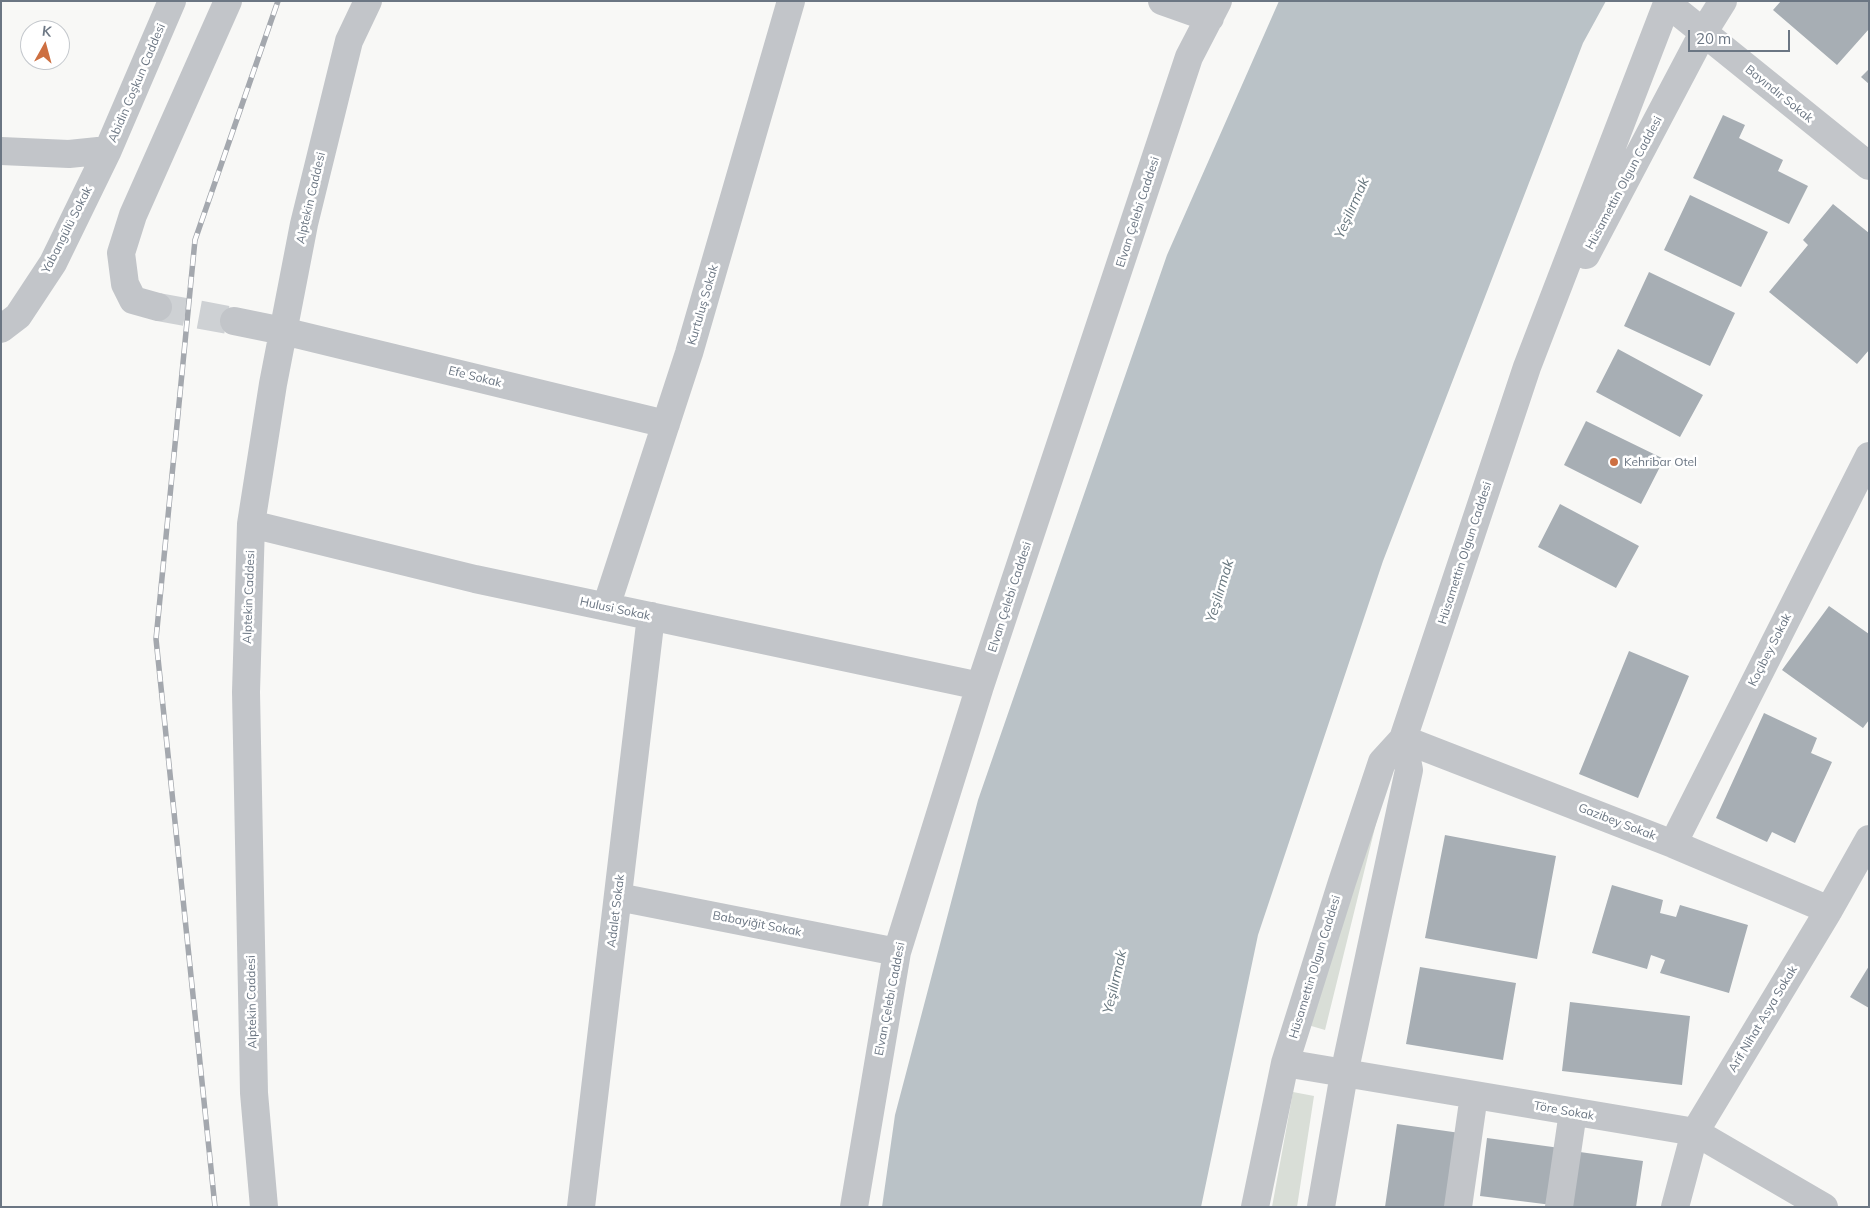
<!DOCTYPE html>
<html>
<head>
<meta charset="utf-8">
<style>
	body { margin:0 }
	#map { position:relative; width:1870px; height:1208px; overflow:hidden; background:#f8f8f6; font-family:Mulish,sans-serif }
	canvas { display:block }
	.frame { position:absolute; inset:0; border:2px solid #6b7683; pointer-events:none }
	.north { position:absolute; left:20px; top:20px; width:50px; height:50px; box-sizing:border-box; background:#fff; border:1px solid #c4c8cd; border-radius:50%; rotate:7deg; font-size:14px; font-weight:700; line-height:20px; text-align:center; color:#6b7683 }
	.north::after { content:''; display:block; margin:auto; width:18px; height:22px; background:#cd6f41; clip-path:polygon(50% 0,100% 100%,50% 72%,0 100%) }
	.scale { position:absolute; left:1688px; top:30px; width:102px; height:22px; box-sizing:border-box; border:2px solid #6b7683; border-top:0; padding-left:6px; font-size:15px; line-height:18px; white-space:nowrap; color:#6b7683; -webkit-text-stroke:4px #fff; paint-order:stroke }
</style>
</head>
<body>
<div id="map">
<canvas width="1870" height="1208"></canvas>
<div class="frame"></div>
<div class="north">K</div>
<div class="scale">20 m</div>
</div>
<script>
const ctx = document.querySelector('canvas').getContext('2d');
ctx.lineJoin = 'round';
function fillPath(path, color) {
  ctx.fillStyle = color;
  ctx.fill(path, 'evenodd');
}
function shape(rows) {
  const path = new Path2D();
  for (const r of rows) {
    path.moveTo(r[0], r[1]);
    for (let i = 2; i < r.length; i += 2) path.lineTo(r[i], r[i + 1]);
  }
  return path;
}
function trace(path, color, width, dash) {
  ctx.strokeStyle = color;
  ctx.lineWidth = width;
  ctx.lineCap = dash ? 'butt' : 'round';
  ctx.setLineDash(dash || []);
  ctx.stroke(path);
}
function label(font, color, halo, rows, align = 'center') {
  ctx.font = font + ' Mulish,sans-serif';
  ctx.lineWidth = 5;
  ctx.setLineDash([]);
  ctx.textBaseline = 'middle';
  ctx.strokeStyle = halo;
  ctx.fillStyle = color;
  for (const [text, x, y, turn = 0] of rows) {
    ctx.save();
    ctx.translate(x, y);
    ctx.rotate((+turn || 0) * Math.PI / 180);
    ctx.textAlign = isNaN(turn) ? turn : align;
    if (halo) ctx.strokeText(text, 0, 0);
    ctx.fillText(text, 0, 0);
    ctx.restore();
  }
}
fillPath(shape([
	[1386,783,1325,1030,1308,1025],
	[1293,1092,1314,1096,1297,1207,1272,1207]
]), '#d9ded7');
fillPath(shape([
	[1279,1,1606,1,1583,43,1383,561,1258,935,1201,1207,882,1207,895,1115,978,800,1167,255]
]), '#bac2c7');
fillPath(shape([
	[1781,1,1869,1,1869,29,1837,65,1773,10],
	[1869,69,1869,84,1861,77],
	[1723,115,1745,125,1739,138,1783,160,1778,171,1808,186,1789,224,1693,178],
	[1690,195,1768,232,1741,287,1664,250],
	[1833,204,1869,233,1869,350,1857,364,1769,292,1808,245,1803,240],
	[1649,272,1735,313,1710,366,1624,326],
	[1618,349,1703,395,1680,437,1596,392],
	[1586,421,1664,459,1641,504,1564,465],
	[1560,504,1639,546,1616,588,1538,547],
	[1829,606,1869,634,1869,720,1863,728,1782,670],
	[1629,651,1689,676,1638,798,1579,774],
	[1764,713,1817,738,1811,753,1832,762,1795,843,1772,832,1767,842,1716,818],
	[1445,835,1556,856,1537,959,1425,938],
	[1612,885,1663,900,1660,913,1676,917,1680,905,1748,925,1729,993,1660,973,1665,960,1651,955,1647,969,1592,953],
	[1869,966,1869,1008,1850,997],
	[1420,967,1516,983,1503,1060,1406,1044],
	[1570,1002,1690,1016,1682,1085,1562,1071],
	[1397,1124,1460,1133,1449,1207,1385,1207],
	[1487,1138,1560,1148,1552,1205,1480,1196],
	[1580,1152,1643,1161,1636,1207,1572,1207]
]), '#a7aeb4');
trace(shape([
	[158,307,234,321]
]), '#ced1d4', 28, [28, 14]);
trace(shape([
	[1162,1,1210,18],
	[1667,3,1869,166],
	[1,151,69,154,108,150,172,1],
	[1586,255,1703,33,1723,1],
	[158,307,133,300,125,284,121,253,133,215,228,1],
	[234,321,283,331,666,424],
	[1,329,18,316,53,263,108,150],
	[251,524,475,579,980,686],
	[606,607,689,353,791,1],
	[1403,739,1673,844,1829,910],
	[1673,844,1869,456],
	[618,897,897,952],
	[1285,1063,1695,1132,1824,1207],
	[264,1207,254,1093,246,692,251,524,273,384,304,224,349,41,368,1],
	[581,1207,651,616],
	[854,1207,897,952,980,686,1189,57,1218,1],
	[1255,1207,1285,1063,1342,882,1382,762,1403,739,1527,367,1668,1],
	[1321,1207,1344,1074,1409,770,1403,739],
	[1458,1207,1474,1095],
	[1559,1207,1573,1112],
	[1675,1207,1695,1132,1829,910,1869,839]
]), '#c2c5c9', 28);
const rail = shape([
	[215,1207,156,639,195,240,278,1]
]);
trace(rail, '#a4a8ae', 5.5);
trace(rail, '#fff', 4, [11]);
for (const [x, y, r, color] of [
	[1614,462,5,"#cd6f41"]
]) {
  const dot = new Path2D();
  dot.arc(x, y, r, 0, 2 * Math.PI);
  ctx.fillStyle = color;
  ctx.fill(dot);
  trace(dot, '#fff', 2);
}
label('12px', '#6b7683', '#fff', [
	["Abidin Coşkun Caddesi",137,83,-67],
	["Bayındır Sokak",1779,94,39],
	["Hüsamettin Olgun Caddesi",1624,183,-62],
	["Alptekin Caddesi",311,198,-77],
	["Elvan Çelebi Caddesi",1138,212,-72],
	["Yabangülü Sokak",67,230,-63],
	["Kurtuluş Sokak",703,305,-74],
	["Efe Sokak",475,377,14],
	["Hüsamettin Olgun Caddesi",1465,553,-72],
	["Alptekin Caddesi",249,597,-88],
	["Elvan Çelebi Caddesi",1010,597,-72],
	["Hulusi Sokak",615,609,12],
	["Koçibey Sokak",1770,650,-63],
	["Gazibey Sokak",1617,822,21],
	["Adalet Sokak",616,911,-83],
	["Babayiğit Sokak",757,924,11],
	["Hüsamettin Olgun Caddesi",1315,967,-73],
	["Elvan Çelebi Caddesi",890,999,-79],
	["Alptekin Caddesi",252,1002,-91],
	["Arif Nihat Asya Sokak",1763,1019,-59],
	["Töre Sokak",1564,1111,10]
]);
label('12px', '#6b7683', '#fff', [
	["Kehribar Otel",1624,462]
], 'left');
label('italic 14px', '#67767e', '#fff', [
	["Yeşilırmak",1352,208,-66],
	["Yeşilırmak",1220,591,-73],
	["Yeşilırmak",1115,982,-77]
]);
</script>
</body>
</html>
